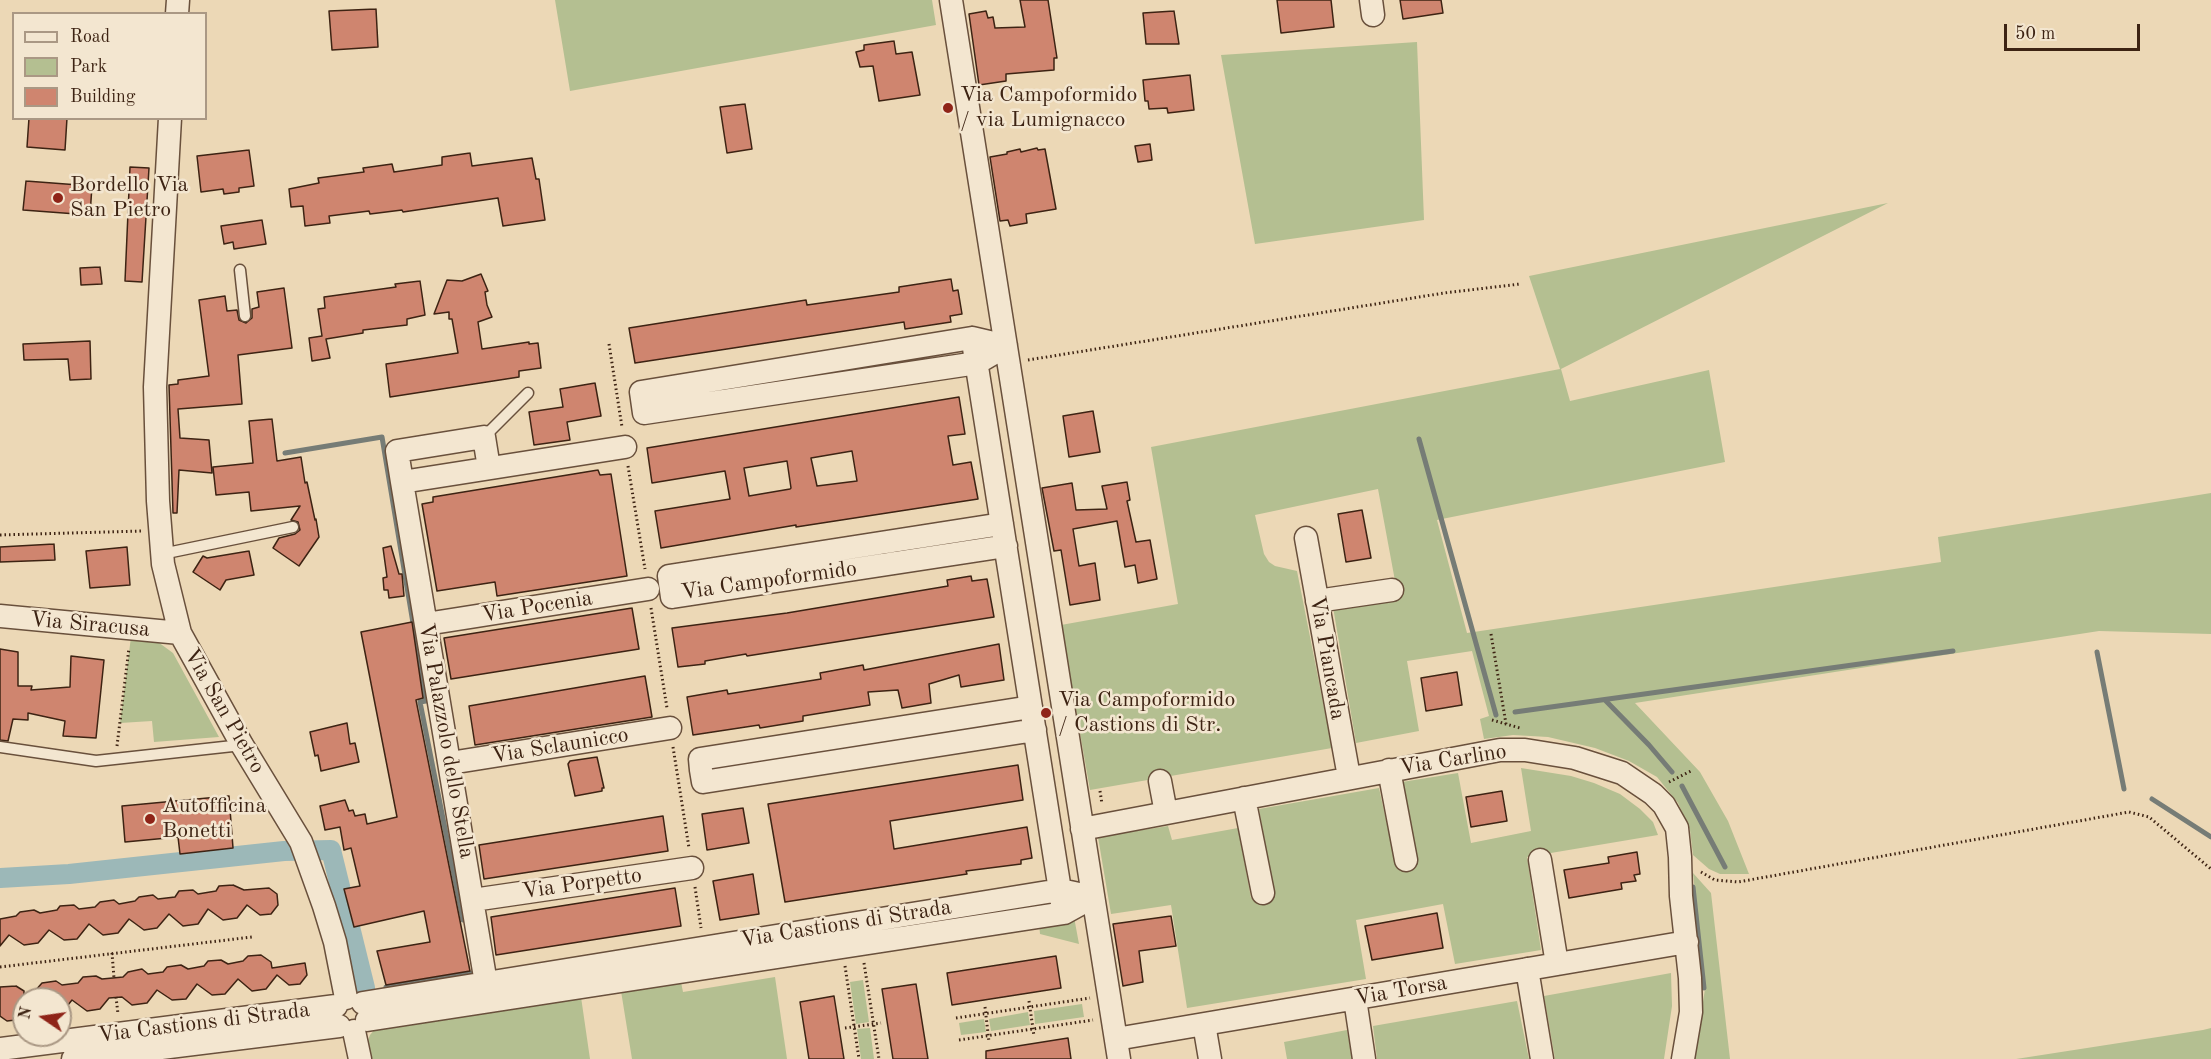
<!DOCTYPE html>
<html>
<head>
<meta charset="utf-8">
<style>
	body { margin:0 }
	#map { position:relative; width:2211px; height:1059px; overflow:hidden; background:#ecd8b6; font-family:"Old Standard TT",serif }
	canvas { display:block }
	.legend { position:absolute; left:12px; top:12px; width:195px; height:108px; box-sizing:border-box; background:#f3e6d0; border:2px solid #aa9884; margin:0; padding:8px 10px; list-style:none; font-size:18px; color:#3d2313 }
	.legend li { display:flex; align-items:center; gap:12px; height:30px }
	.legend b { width:30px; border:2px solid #aa9884 }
	.north { position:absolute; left:12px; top:987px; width:60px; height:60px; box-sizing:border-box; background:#f3e6d0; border:2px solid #aa9884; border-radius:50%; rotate:283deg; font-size:16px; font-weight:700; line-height:24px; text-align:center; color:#3d2313 }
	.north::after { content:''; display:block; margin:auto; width:21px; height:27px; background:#8f2418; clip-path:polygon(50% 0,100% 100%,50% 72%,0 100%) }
	.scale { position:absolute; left:2004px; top:24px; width:136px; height:27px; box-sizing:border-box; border:3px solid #3d2313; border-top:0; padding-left:8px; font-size:18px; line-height:21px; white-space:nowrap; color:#3d2313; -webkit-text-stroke:4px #f3e6d0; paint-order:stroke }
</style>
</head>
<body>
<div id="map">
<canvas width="2211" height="1059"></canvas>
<ul class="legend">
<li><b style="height:8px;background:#f3e6d0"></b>Road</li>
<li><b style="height:16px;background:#b4bf91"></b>Park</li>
<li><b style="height:16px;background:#cf856f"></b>Building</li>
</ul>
<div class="north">N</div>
<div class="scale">50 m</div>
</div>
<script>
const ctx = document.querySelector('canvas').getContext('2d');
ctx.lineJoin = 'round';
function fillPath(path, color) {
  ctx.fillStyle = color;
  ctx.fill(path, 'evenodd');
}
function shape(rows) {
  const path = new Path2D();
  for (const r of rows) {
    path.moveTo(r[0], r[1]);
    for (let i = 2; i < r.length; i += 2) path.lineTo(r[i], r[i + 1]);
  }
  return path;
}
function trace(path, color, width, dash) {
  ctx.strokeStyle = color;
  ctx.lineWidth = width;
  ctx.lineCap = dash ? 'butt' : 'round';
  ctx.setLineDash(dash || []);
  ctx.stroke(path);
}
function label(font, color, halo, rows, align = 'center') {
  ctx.font = font + ' "Old Standard TT",serif';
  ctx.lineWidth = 5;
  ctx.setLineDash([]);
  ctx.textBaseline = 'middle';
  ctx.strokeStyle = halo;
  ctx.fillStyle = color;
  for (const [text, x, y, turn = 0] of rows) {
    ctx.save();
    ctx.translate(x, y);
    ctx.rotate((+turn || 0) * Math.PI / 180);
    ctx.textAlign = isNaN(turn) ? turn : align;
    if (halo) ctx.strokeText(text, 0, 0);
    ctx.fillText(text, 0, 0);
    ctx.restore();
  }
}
fillPath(shape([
	[555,0,932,0,936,25,570,91],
	[1417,42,1424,220,1255,244,1221,55],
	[1888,203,1561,369,1570,401,1709,370,1725,462,1437,520,1467,633,1941,562,1938,537,2211,493,2211,634,2099,631,1635,703,1700,772,1728,821,1749,874,1720,874,1709,869,1693,855,1690,830,1678,803,1657,777,1629,761,1595,748,1548,737,1513,735,1484,739,1480,719,1489,716,1472,651,1407,661,1419,731,1356,743,1333,607,1398,597,1378,489,1255,515,1264,554,1269,562,1275,566,1297,571,1332,748,1090,790,1061,625,1178,604,1151,447,1560,369,1529,276],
	[131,637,158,642,173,653,219,737,154,742,152,721,120,723],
	[1521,768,1571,776,1594,783,1620,794,1640,809,1653,822,1658,835,1527,857,1541,950,1455,964,1443,904,1356,920,1366,979,1187,1008,1171,905,1111,914,1098,837,1168,826,1172,840,1238,828,1251,898,1274,894,1259,809,1379,788,1396,866,1415,862,1402,782,1458,773,1471,843,1531,831],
	[1693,873,1711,893,1730,1059,1694,1059,1705,989],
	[1074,917,1079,944,1040,934,1039,923],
	[1671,973,1672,1006,1664,1059,1555,1059,1544,996],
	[680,977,683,992,775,977,787,1059,632,1059,621,991],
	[863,980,869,1022,856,1024,850,982],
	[581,997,590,1059,372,1059,368,1040,370,1035,375,1029],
	[1517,1001,1529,1059,1377,1059,1373,1026],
	[1082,1004,1084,1017,1035,1024,1034,1011],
	[1028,1012,1030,1025,991,1031,989,1019],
	[984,1019,986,1032,961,1035,959,1023],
	[870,1028,874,1059,861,1059,857,1029],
	[2211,1028,2211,1059,2016,1059,2203,1030],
	[1347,1030,1352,1059,1287,1059,1284,1042]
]), '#b4bf91');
trace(shape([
	[1419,439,1496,715],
	[285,453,382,437,426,701,420,702,463,920],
	[2097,652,2124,789],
	[1605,700,1649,745,1672,772],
	[1515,712,1953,651],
	[1682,786,1725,867],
	[2152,799,2211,837],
	[1693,887,1704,988],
	[386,987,473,973]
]), '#767c76', 5);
trace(shape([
	[0,878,69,874,284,851,331,850,365,988]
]), '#9cb8b8', 20);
const building = shape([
	[1020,0,1048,0,1057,58,1054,58,1054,70,1006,74,1006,81,979,85,969,14,986,11,988,18,993,17,995,28,1025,27,1020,0],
	[1277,0,1331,0,1334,27,1281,33,1277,0],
	[1400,0,1441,0,1443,13,1403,19,1400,0],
	[376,9,378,47,332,50,329,11,376,9],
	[1174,11,1179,44,1146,44,1143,13,1174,11],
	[894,41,896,54,912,52,920,95,879,101,873,66,860,67,856,52,864,50,864,45,894,41],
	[1190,75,1194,110,1168,113,1167,108,1149,109,1148,101,1145,101,1143,80,1190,75],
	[745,104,752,149,727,153,720,107,745,104],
	[29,118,67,118,65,150,27,147,29,118],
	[1150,144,1152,160,1138,162,1135,146,1150,144],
	[1037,148,1038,150,1045,149,1056,209,1026,214,1027,223,1010,226,1008,220,1000,221,990,157,1007,154,1007,152,1020,149,1021,152,1037,148],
	[249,150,254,186,239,188,239,192,224,194,223,189,201,192,197,156,249,150],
	[470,153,472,166,532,158,536,179,539,179,545,220,503,226,498,198,403,212,402,210,370,214,369,211,329,216,330,223,305,226,303,206,291,207,289,189,319,183,318,178,364,172,363,168,392,164,394,172,442,165,442,157,470,153],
	[130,167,149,168,142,282,125,281,130,167],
	[26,181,92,186,90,215,23,210,26,181],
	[262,220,266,244,234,249,233,242,224,244,221,226,262,220],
	[100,267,102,284,81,285,80,268,100,267],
	[481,274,488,291,485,292,487,305,492,317,478,322,482,349,529,342,529,344,538,343,541,368,519,371,519,377,390,397,386,364,458,353,452,319,449,319,449,312,434,314,447,280,462,281,481,274],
	[951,279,953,291,958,290,962,314,950,316,951,322,905,329,904,322,635,363,629,328,806,300,807,305,899,292,899,287,951,279],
	[420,281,425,315,407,319,407,325,363,330,363,333,326,339,330,358,312,361,309,338,322,336,318,309,325,308,324,297,396,287,395,284,420,281],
	[284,288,292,348,238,355,242,404,178,409,180,438,209,440,212,473,179,470,177,513,173,513,169,385,178,384,178,380,209,376,199,300,225,296,227,311,237,310,239,320,246,323,252,318,252,309,259,307,257,292,284,288],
	[90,341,91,379,70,380,68,359,24,360,23,344,90,341],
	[595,383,601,416,567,422,570,440,534,445,529,412,563,407,560,389,595,383],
	[959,397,965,434,948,436,953,465,971,462,978,499,796,527,796,525,661,548,655,511,730,499,725,471,652,483,647,448,959,397],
	[852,451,857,481,817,486,811,458,852,451],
	[787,461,791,488,790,489,749,496,744,468,787,461],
	[1093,411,1100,452,1069,457,1063,416,1093,411],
	[272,419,277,461,301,457,305,483,307,482,315,520,316,519,319,537,299,566,273,548,279,538,295,534,300,530,298,522,291,520,300,506,251,511,249,492,216,495,213,467,253,463,249,421,272,419],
	[598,470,600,475,611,474,627,576,497,596,495,582,437,591,422,504,433,502,433,497,598,470],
	[1127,482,1130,500,1127,501,1136,542,1150,540,1157,579,1138,583,1135,565,1125,567,1117,521,1073,529,1079,566,1095,563,1100,600,1070,605,1061,550,1054,551,1042,488,1072,483,1076,510,1107,509,1102,486,1127,482],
	[1362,510,1371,558,1346,562,1338,514,1362,510],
	[54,544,55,560,0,562,0,547,54,544],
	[391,546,399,574,402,574,404,596,389,598,388,590,384,590,383,578,387,577,383,548,391,546],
	[127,547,130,585,90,588,86,551,127,547],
	[249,551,254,575,226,580,220,590,193,572,203,556,207,558,249,551],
	[971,576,972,581,987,579,994,617,747,656,746,654,705,661,705,664,678,667,672,628,787,613,948,586,947,580,971,576],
	[632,608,639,649,451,679,444,638,632,608],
	[412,622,423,698,416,700,470,971,386,985,377,951,430,942,424,911,354,927,344,889,360,886,351,848,344,850,340,827,325,830,320,806,345,800,349,811,353,810,355,816,365,814,367,824,397,817,361,632,412,622],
	[999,644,1004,680,961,687,959,675,929,684,931,703,902,708,898,690,868,692,870,705,803,716,803,721,760,728,759,725,693,735,687,697,727,690,728,694,821,679,820,673,863,665,864,670,999,644],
	[0,649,18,652,18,686,32,686,31,690,70,687,71,656,104,660,96,738,63,736,65,721,28,713,28,720,13,719,8,741,0,740,0,649],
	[1457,672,1462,705,1426,711,1421,678,1457,672],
	[645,676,652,717,475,745,469,706,645,676],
	[347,723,350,744,355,743,359,762,321,771,318,755,315,756,310,732,347,723],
	[597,757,604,788,602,788,602,791,575,796,568,764,570,761,597,757],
	[1018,765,1023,800,890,821,894,849,1027,827,1032,858,1021,860,1021,864,966,871,967,874,785,902,768,804,1018,765],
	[1502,791,1507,821,1471,827,1466,797,1502,791],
	[229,796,233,848,180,854,178,837,125,842,122,806,229,796],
	[743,808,749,843,707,850,702,814,743,808],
	[663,816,668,851,484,879,479,845,663,816],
	[1637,852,1640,874,1634,875,1636,881,1621,883,1622,889,1569,898,1564,870,1609,863,1608,857,1637,852],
	[753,874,759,914,720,920,713,881,753,874],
	[233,885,244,890,269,888,277,894,278,905,271,914,260,915,247,905,237,918,223,920,208,909,198,924,183,926,169,914,157,928,144,930,129,919,118,933,103,935,89,924,77,939,64,940,49,930,38,943,24,945,9,935,0,946,0,919,16,916,20,912,34,910,40,913,57,910,60,906,74,905,79,909,95,907,100,902,114,900,119,904,135,901,139,897,153,895,158,899,175,897,179,891,193,890,198,894,216,891,219,886,233,885],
	[675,888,681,926,496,955,491,917,675,888],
	[1437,913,1443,948,1372,960,1365,926,1437,913],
	[1171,916,1176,946,1139,951,1143,982,1123,986,1113,924,1171,916],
	[261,955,271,962,272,968,305,963,307,975,300,984,289,985,277,975,266,989,252,991,238,979,225,994,212,995,197,984,186,999,172,1000,157,990,147,1003,132,1005,122,997,109,998,100,1009,87,1011,72,1000,60,1015,60,999,28,999,42,983,56,981,62,985,78,983,83,977,96,976,102,979,123,977,128,972,142,969,148,974,163,972,167,967,181,965,188,969,204,966,208,961,221,960,228,964,243,961,248,956,261,955],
	[1056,956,1061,988,952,1005,947,973,1056,956],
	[916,984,928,1059,893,1059,882,989,916,984],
	[16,986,24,991,24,1019,7,1021,0,1016,0,987,16,986],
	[834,996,844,1059,809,1059,800,1002,834,996],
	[1068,1038,1071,1059,986,1059,986,1051,1068,1038]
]);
fillPath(building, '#cf856f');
trace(building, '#3d2313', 1.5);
const lane = shape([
	[240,270,245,316],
	[484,437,528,393],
	[162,554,293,527],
	[0,747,96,761,242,745]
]);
const street = shape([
	[951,0,1119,1059],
	[1371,0,1373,15],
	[177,14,178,0],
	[170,118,155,387,158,501,163,564,180,633,242,745,301,842,324,906,335,942,346,998],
	[972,338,1006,346,977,363,644,413,641,392,972,338],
	[974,348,1062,903],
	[402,482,397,451,484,437,489,468],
	[1002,524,669,576,672,597,1006,546],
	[1306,538,1349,777],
	[1317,601,1392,590],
	[0,616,180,633],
	[426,624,648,589],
	[1031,707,700,759,701,770,703,782,1035,730],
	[450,763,670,728],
	[1389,770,1406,860],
	[1160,781,1166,813],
	[1244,798,1263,893],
	[1082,829,1500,750,1525,750,1575,758,1622,773,1653,794,1664,805,1677,828,1680,857,1681,896,1690,978,1691,1012,1683,1059],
	[1540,860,1557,964],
	[473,900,692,868],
	[1527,969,1542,1059],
	[1355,999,1364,1059],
	[489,1001,402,482,625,447],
	[363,1003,1060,890,1093,897],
	[367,1020,1064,913,1093,897],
	[1204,1024,1210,1059],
	[354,1031,360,1059],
	[1116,1039,1687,942],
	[0,1049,336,1006],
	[73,1059,339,1026]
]);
trace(lane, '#69503c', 13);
trace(street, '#69503c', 25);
trace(shape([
	[609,344,622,427],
	[1028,360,1444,293,1520,284],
	[628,466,645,569],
	[0,535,142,531],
	[651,608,667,708],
	[1491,634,1506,724],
	[1492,720,1520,728],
	[117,746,129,648],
	[673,747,689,848],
	[1669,782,1691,771],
	[1100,791,1102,804],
	[1701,872,1715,880,1738,882,2129,812,2149,817,2211,869],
	[695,887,701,928],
	[112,953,114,978],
	[864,963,879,1059],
	[845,966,859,1059],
	[0,967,252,937],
	[116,997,118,1014],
	[1029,1001,1034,1036],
	[985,1007,989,1042],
	[956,1018,1090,998],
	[845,1028,881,1023],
	[959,1040,1093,1020]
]), '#3d2313', 3, [1.5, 3]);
trace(lane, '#f3e6d0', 10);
trace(street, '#f3e6d0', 22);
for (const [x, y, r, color] of [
	[948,108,6,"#8f2418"],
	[58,198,6,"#8f2418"],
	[1046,713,6,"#8f2418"],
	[150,819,6,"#8f2418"]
]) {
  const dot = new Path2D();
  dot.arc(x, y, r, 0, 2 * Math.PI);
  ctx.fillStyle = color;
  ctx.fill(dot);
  trace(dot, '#f3e6d0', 2);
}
label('22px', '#3d2313', '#f3e6d0', [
	["Via Campoformido",960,95],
	["/ via Lumignacco",960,120],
	["Bordello Via",70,185],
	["San Pietro",70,210],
	["Via Campoformido",1058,700],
	["/ Castions di Str.",1058,725],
	["Autofficina",162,806],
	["Bonetti",162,831]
], 'left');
label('22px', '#3d2313', '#f3e6d0', [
	["Via Campoformido",769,581,-8],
	["Via Pocenia",537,607,-9],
	["Via Siracusa",90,625,5],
	["Via Piancada",1327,658,80],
	["Via San Pietro",224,711,60],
	["Via Palazzolo dello Stella",446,741,80],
	["Via Sclaunicco",560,746,-9],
	["Via Carlino",1453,760,-9],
	["Via Porpetto",582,884,-8],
	["Via Castions di Strada",846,924,-9],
	["Via Torsa",1401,991,-10],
	["Via Castions di Strada",204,1023,-7]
]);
</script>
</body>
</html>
